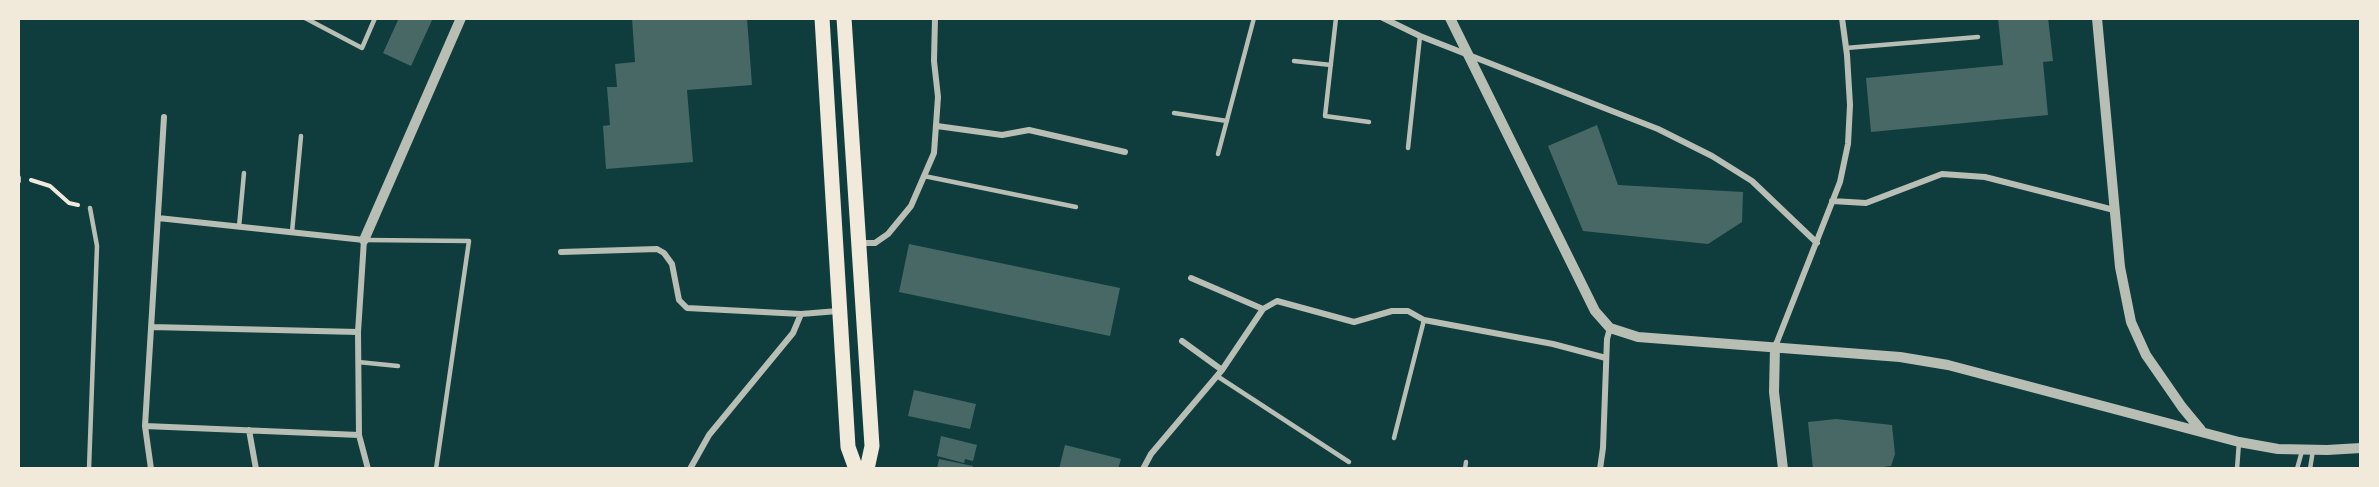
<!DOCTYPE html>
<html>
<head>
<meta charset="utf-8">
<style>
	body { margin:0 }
	#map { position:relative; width:2379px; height:487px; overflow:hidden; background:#0f3d3e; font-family:Inter,sans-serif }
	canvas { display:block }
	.frame { position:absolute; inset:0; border:20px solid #f1e9da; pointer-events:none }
</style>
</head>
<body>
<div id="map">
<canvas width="2379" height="487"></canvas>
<div class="frame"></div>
</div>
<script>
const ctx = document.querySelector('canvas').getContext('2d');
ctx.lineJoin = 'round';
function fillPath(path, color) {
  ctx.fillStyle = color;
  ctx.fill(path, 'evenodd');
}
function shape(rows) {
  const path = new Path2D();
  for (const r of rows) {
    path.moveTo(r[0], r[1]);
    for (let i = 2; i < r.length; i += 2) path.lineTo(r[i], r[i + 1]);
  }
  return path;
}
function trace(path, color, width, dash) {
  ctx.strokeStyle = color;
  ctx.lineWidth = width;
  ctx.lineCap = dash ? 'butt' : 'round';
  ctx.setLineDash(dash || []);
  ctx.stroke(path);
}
fillPath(shape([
	[399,18,433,18,411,66,383,53],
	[632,18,747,18,752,85,687,90,693,162,606,169,603,126,610,125,607,87,617,87,615,64,635,62],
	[1998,18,2048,18,2053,61,2043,62,2048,115,1871,132,1866,78,2003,65],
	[1597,125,1618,185,1743,192,1742,222,1708,244,1583,231,1548,146],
	[909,244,1120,288,1110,336,899,292],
	[914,390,976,404,970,429,908,416],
	[1836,419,1892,425,1895,454,1891,466,1867,469,1813,469,1808,422],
	[941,436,977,445,973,461,965,459,964,463,937,456],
	[1065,445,1121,459,1118,469,1059,469],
	[939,459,973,466,972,469,937,469]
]), '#486865');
trace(shape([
	[31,180,50,186,69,203,78,205]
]), '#f1e9da', 4);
trace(shape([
	[305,18,362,48,375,18],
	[1336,18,1325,116,1369,122],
	[1846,48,1978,37],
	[1294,61,1331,65],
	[1174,113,1227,121],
	[1408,148,1420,36],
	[1218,154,1254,18],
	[924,176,1076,207],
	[239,227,244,173],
	[292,232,301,136],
	[366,240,469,241,436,469],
	[358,362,398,366],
	[1217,376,1349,462],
	[1394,438,1424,320],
	[89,469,97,246,90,208],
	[1465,469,1466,462],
	[2237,469,2239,442],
	[2297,469,2302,451],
	[2310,469,2313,450]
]), '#b8beb3', 4.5);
trace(shape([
	[1383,18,1420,36,1658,129,1712,156,1752,181,1817,243],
	[937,126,1002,135,1029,130,1125,152],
	[18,178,18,181],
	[1832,201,1866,203,1942,174,1985,177,2114,210],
	[158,218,364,240,358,332,359,435,368,469],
	[859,243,875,243,888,234,911,206,934,153,938,97,934,61,935,18],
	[561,252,657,249,664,253,672,264,679,300,687,308,801,314,838,311],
	[1191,278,1263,309],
	[152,327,358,332],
	[1182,341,1222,370],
	[1775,347,1840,182,1848,144,1850,105,1847,55,1842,18],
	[145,426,359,435],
	[249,430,256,469],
	[151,469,145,426,164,117],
	[690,469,709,435,793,333,801,314],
	[1143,469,1151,454,1222,370,1263,309,1277,301,1354,322,1392,311,1408,311,1424,320,1553,344,1606,358],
	[1600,469,1603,448,1607,339,1610,328]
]), '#b8beb3', 6);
trace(shape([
	[1450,18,1595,311,1610,328,1638,337,1900,357,1948,365,2239,442,2278,449,2327,450,2361,448],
	[2097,18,2120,267,2131,322,2146,355,2182,407,2201,430],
	[364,240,461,18],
	[1775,347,1774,392,1783,469]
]), '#b8beb3', 10);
trace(shape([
	[822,18,848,447,856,469],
	[844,18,872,446,867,469]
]), '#f1e9da', 15);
</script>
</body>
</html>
